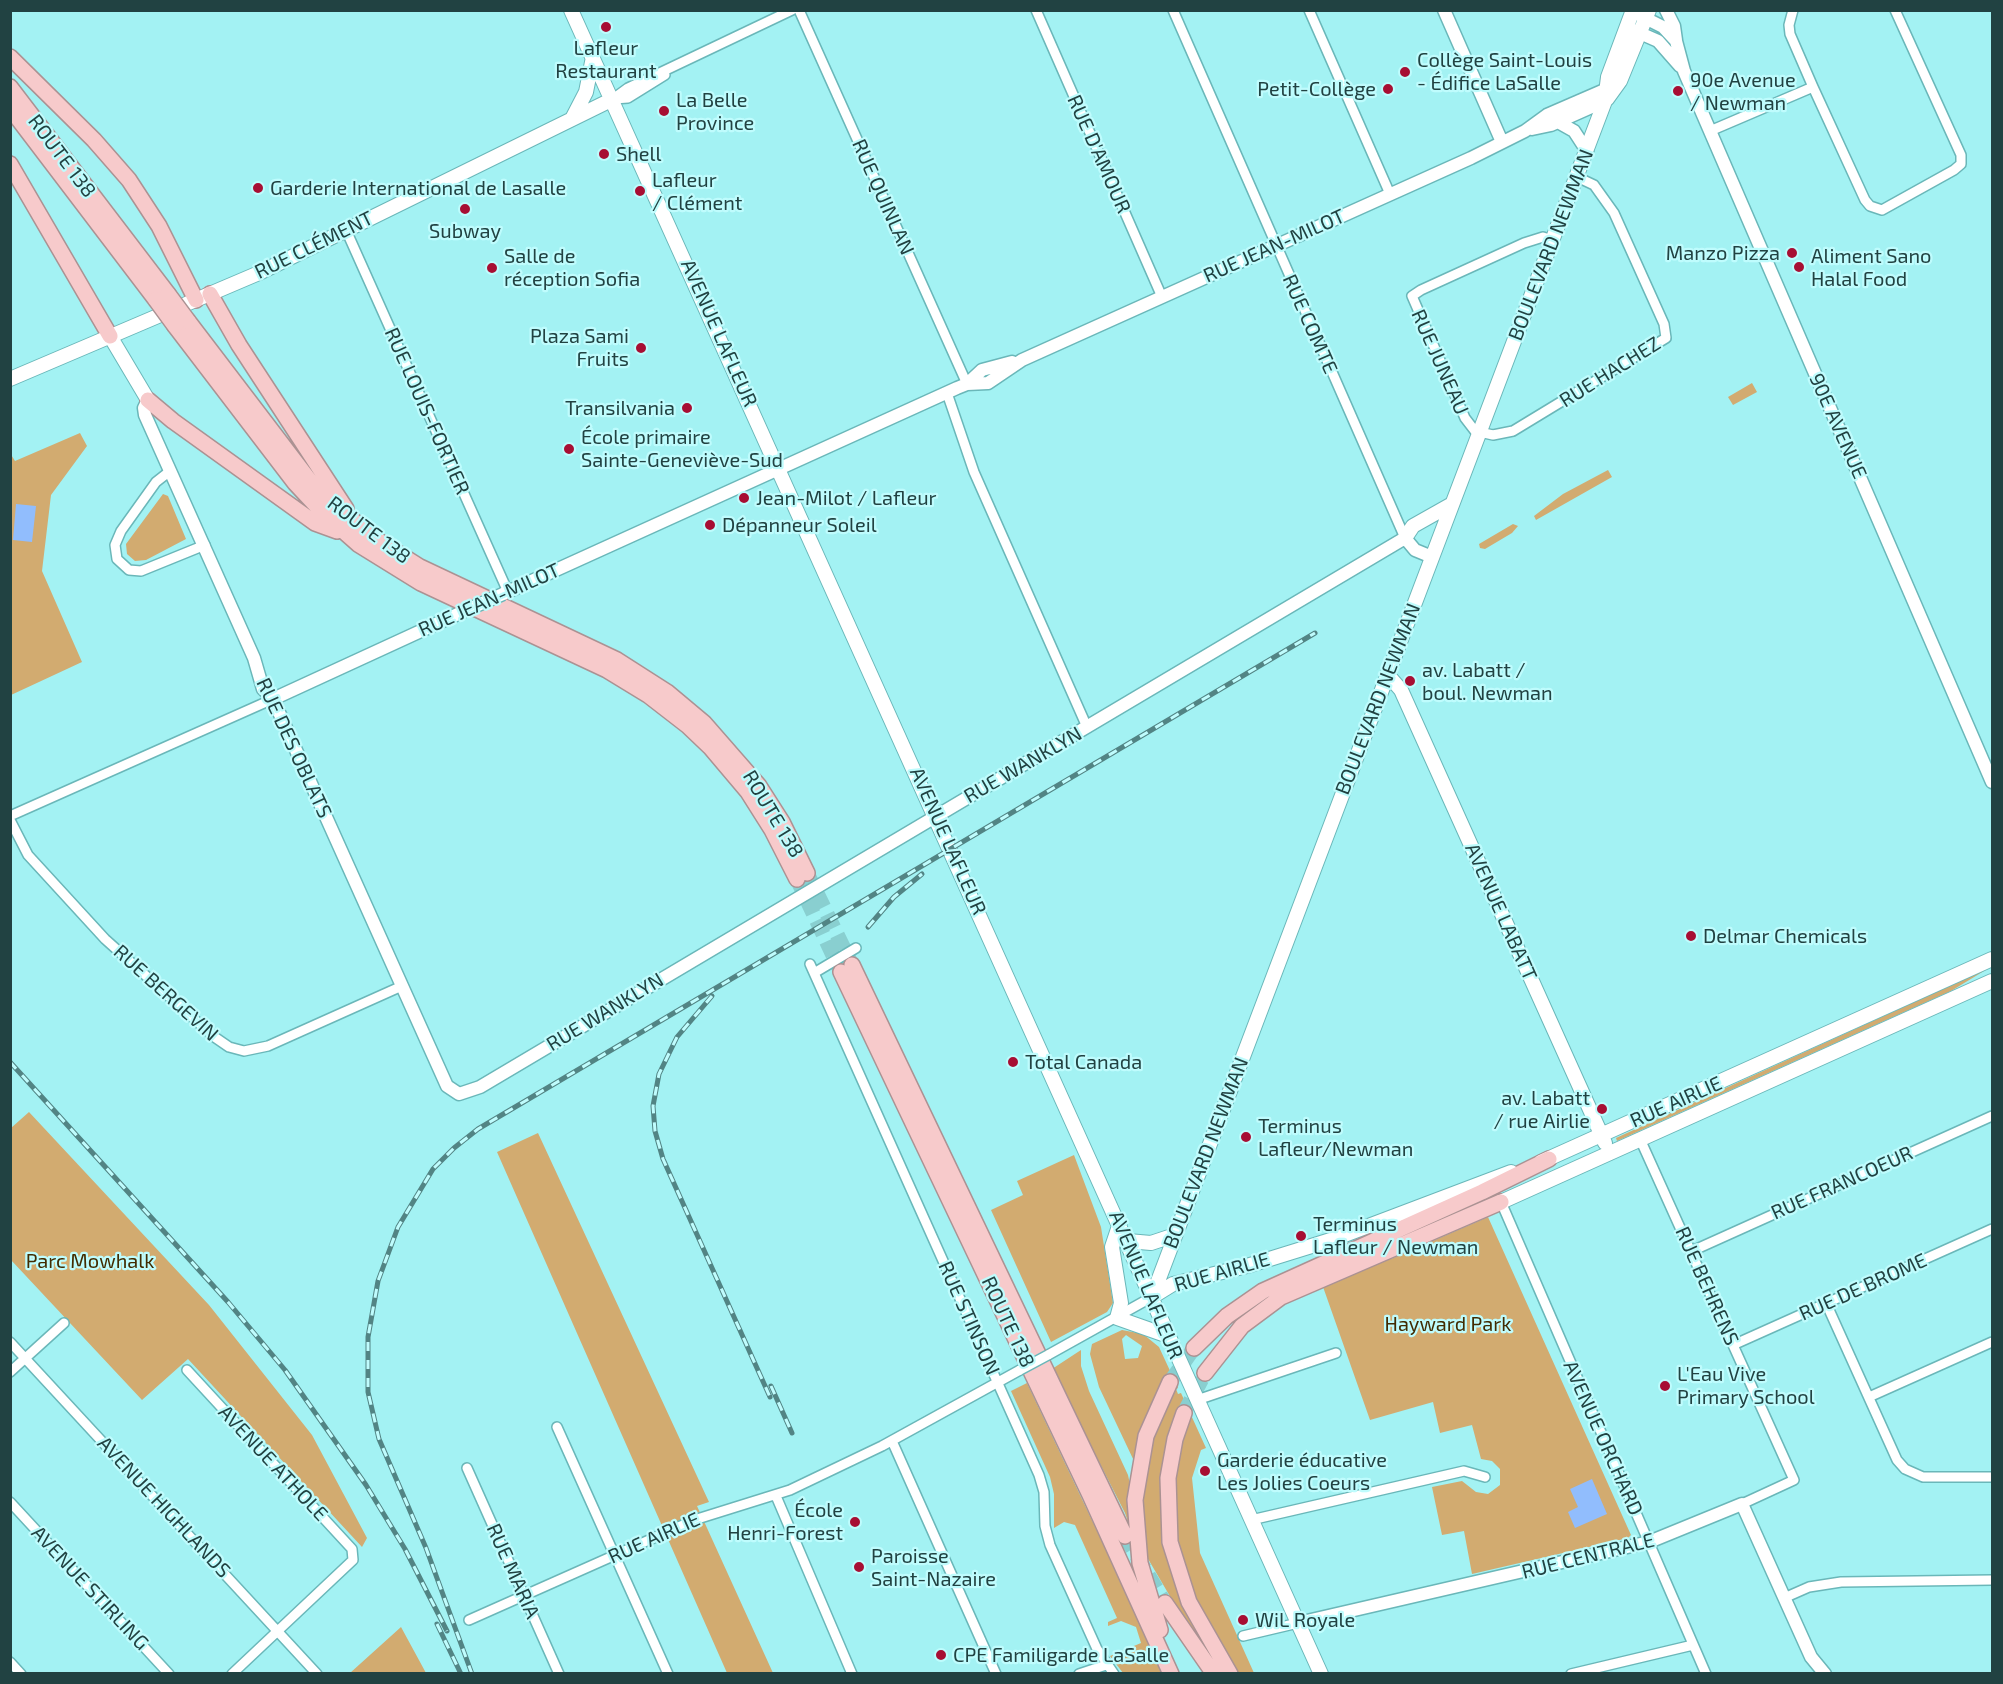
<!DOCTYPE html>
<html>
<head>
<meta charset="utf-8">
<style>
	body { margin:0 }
	#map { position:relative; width:2003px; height:1684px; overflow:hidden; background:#a3f2f3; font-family:"Exo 2",sans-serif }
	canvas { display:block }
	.frame { position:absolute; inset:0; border:12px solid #214242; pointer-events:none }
</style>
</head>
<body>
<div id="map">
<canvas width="2003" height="1684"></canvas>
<div class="frame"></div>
</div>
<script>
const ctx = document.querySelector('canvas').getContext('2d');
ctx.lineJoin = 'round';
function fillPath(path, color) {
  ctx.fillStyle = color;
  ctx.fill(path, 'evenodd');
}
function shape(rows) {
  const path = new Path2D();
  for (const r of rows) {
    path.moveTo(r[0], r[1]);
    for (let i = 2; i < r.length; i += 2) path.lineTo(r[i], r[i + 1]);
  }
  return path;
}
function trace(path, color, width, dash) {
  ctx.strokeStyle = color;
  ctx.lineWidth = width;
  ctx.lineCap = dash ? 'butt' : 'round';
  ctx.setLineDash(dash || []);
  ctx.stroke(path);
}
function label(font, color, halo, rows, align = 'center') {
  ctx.font = font + ' "Exo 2",sans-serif';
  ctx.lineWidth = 4.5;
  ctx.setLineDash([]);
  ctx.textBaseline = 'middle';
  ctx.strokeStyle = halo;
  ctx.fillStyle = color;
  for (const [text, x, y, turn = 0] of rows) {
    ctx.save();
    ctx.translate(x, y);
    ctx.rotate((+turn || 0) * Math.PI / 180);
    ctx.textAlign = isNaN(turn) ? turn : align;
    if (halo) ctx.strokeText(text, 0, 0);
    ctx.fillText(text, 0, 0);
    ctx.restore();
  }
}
fillPath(shape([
	[1752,383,1757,392,1733,405,1728,397],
	[80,433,87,446,51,495,42,571,82,662,11,695,10,453,15,461],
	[1608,470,1612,477,1536,520,1534,516,1563,494],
	[163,494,168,496,186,539,146,560,135,561,127,554,126,544],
	[1513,524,1518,526,1512,533,1485,549,1480,548,1479,544],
	[1989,968,1951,991,1617,1141,1616,1138],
	[29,1112,209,1305,312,1435,367,1538,362,1547,188,1359,142,1400,11,1260,11,1128],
	[538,1133,709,1502,697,1506,773,1673,727,1673,497,1152],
	[1074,1155,1101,1227,1113,1303,1107,1312,1051,1342,991,1210,1023,1195,1017,1181],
	[1488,1217,1631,1535,1628,1538,1472,1574,1464,1531,1442,1535,1432,1487,1462,1481,1476,1492,1488,1494,1500,1485,1500,1469,1492,1461,1481,1459,1472,1425,1440,1433,1433,1402,1370,1420,1322,1284,1377,1258,1391,1259],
	[1122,1330,1143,1334,1159,1347,1178,1388,1176,1389,1178,1394,1181,1393,1206,1448,1201,1450,1192,1478,1200,1553,1254,1673,1238,1673,1195,1603,1181,1566,1173,1523,1172,1500,1177,1460,1187,1421,1182,1408,1174,1426,1165,1469,1162,1500,1166,1543,1181,1595,1220,1667,1178,1610,1144,1552,1140,1513,1142,1477,1153,1432,1173,1388,1167,1377,1145,1423,1134,1461,1099,1387,1090,1354,1092,1344],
	[1126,1335,1142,1346,1138,1358,1125,1359,1122,1339],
	[1081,1350,1081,1366,1089,1391,1128,1475,1131,1489,1130,1528,1125,1513,1052,1369],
	[1027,1383,1125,1590,1162,1673,1123,1673,1110,1656,1141,1643,1136,1627,1121,1621,1108,1626,1108,1622,1117,1618,1075,1525,1064,1522,1054,1528,1054,1494,1050,1477,1011,1391],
	[401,1627,426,1673,350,1673]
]), '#d2ab70');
fillPath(shape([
	[16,504,36,506,32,542,13,540],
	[1592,1479,1607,1514,1575,1528,1568,1512,1578,1507,1570,1489]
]), '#91bdfd');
trace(shape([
	[807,873,852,965],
	[797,879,841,972],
	[1170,1382,1194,1348],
	[1184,1413,1205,1373],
	[1125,1536,1165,1603]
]), '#89cfd0', 15, [15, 8]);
const minor = shape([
	[799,10,967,384],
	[1036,10,1162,297],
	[1173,10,1405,538],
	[1309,10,1390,194],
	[1793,10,1789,25,1790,34,1813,87,1865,200,1870,206,1882,210,1954,170,1961,164,1961,155,1895,10],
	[613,99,628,88,792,10],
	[614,99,628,98,665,75],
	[1710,131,1813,87],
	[346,230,508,592],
	[1553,240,1543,237,1524,243,1421,290,1412,296,1465,418,1475,431,1493,435,1513,431,1666,338,1664,324,1614,213,1594,185,1577,177],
	[947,393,974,472,1087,727],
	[170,471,156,482,121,531,115,545,117,559,129,570,141,571,205,545],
	[10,816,273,699],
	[10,820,28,855,105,939,213,1036,229,1047,244,1051,268,1046,402,986],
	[810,964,1039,1475,1044,1492,1045,1526,1050,1545,1097,1649,1114,1674],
	[814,973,856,948],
	[1640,1139,1794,1480,1742,1504],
	[1501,1202,1706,1674],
	[1692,1251,1992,1116],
	[1826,1303,1897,1460,1905,1469,1923,1477,1992,1477],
	[10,1342,317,1674],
	[1733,1345,1992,1229],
	[1048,1355,1152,1297],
	[187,1370,352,1549,353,1560,232,1674],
	[10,1372,64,1323],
	[1869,1397,1992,1342],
	[1197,1400,1336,1353],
	[557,1427,668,1674],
	[892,1441,996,1674],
	[467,1468,559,1674],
	[776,1496,852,1674],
	[10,1502,169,1674],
	[1251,1520,1464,1471,1485,1477],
	[1784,1598,1809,1587,1841,1582,1992,1580],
	[469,1620,694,1520,790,1490,882,1446,1020,1370],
	[1243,1636,1298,1623],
	[10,1662,21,1674],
	[1079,1674,1106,1665],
	[1571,1674,1693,1645]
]);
const tertiary = shape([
	[1444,10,1502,142],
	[1666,10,1674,26,1676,40],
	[1639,15,1663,27,1676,41,1684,71,1992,782],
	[1633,30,1658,41,1680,66],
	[1558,122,1574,131,1587,151],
	[1532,129,1551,125,1605,101],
	[967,384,988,383,1022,360,1471,158,1525,131,1547,115,1607,89],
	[148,400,144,408,145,415,254,658,263,689,273,699,447,1086,459,1094,480,1087,1405,538,1415,550,1432,557],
	[503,594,957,388,967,384,982,370,1012,362],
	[273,699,460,613],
	[1298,1623,1649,1542,1742,1504,1811,1657,1825,1674]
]);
const secondary = shape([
	[571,10,1321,1674],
	[1607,99,1620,81,1649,10],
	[572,119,586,92,593,57],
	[110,336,148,400],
	[10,379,259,273,613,99],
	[1405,538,1413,526,1452,504],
	[1387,674,1401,690,1605,1143],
	[1541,1162,1992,959],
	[1501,1202,1992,981],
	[1120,1223,1112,1247,1121,1303,1117,1318,1168,1336],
	[1128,1241,1151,1243,1175,1235],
	[1152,1297,1605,101,1608,77,1633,10],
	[1152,1297,1173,1284,1247,1266,1334,1239,1511,1172]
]);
const trunk = shape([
	[10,57,94,140,129,180,159,226,196,300],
	[10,87,168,294],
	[10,108,156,300],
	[10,164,110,336],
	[210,294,239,345,346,509],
	[188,321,310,481,368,534,420,567,617,660,667,692,704,723,759,786,782,822,807,873],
	[175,326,295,483,323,513,358,544,421,583,607,670,648,695,688,726,710,747,748,792,772,830,797,879],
	[148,400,173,421,315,523,337,531],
	[852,965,1125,1536],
	[841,972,1090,1495,1171,1674],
	[1194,1348,1227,1316,1263,1291,1482,1192,1549,1159],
	[1205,1373,1242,1326,1281,1297,1501,1202],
	[1184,1413,1175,1439,1168,1478,1170,1542,1189,1602,1230,1674],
	[1165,1603,1214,1674],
	[1160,1630,1140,1563,1135,1500,1146,1436,1170,1382]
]);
trace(minor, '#6ab7b9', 12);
trace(tertiary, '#6ab7b9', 15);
trace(secondary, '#6ab7b9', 16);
trace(trunk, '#ab9293', 18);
trace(minor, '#fff', 9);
trace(tertiary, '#fff', 12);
trace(secondary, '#fff', 14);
trace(trunk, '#f7cacb', 15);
const rail = shape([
	[868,927,894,897,922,874],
	[712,996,677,1037,659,1074,653,1106,655,1131,663,1159,770,1397],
	[10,1062,228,1302,285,1370,366,1485,405,1549,447,1631],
	[771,1386,792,1433],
	[437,1624,461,1674],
	[472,1674,426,1548,379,1439,368,1392,368,1337,378,1281,398,1227,433,1169,454,1148,478,1129,1315,633]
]);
trace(rail, '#528484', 5);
trace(rail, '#bffcfd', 3, [9]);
const minorBridge = shape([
	[1020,1370,1048,1355]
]);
const tertiaryBridge = shape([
	[460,613,503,594]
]);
const trunkBridge = shape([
	[168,294,188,321],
	[156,300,175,326]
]);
trace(minorBridge, '#6ab7b9', 12, []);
trace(tertiaryBridge, '#6ab7b9', 15, []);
trace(trunkBridge, '#ab9293', 18, []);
trace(minorBridge, '#fff', 9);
trace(tertiaryBridge, '#fff', 12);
trace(trunkBridge, '#f7cacb', 15);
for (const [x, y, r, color] of [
	[606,27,6,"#a70e33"],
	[1405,72,6,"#a70e33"],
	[1388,89,6,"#a70e33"],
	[1678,91,6,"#a70e33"],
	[664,111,6,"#a70e33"],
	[604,154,6,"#a70e33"],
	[258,188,6,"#a70e33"],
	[640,191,6,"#a70e33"],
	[465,209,6,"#a70e33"],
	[1792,253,6,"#a70e33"],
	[1799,267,6,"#a70e33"],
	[492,268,6,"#a70e33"],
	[641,348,6,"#a70e33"],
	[687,408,6,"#a70e33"],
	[569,449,6,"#a70e33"],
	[744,498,6,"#a70e33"],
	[710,525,6,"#a70e33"],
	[1410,681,6,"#a70e33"],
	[1691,936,6,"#a70e33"],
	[1013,1062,6,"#a70e33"],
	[1602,1109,6,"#a70e33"],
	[1246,1137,6,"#a70e33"],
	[1301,1236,6,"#a70e33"],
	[1665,1386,6,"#a70e33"],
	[1205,1471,6,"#a70e33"],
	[855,1522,6,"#a70e33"],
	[859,1567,6,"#a70e33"],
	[1243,1620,6,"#a70e33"],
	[941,1655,6,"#a70e33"]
]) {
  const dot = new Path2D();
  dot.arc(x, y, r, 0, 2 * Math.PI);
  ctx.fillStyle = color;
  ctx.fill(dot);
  trace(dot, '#bffcfd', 2);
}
label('20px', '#214242', '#bffcfd', [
	["Lafleur",606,48,"center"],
	["Restaurant",606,71,"center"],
	["Collège Saint-Louis",1417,60],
	["- Édifice LaSalle",1417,83],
	["90e Avenue",1690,80],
	["/ Newman",1690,103],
	["Petit-Collège",1376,89,"right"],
	["La Belle",676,100],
	["Province",676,123],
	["Shell",616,154],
	["Lafleur",652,180],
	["/ Clément",652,203],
	["Garderie International de Lasalle",270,188],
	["Subway",465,231,"center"],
	["Manzo Pizza",1780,253,"right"],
	["Salle de",504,256],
	["réception Sofia",504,279],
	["Aliment Sano",1811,256],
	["Halal Food",1811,279],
	["Plaza Sami",629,336,"right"],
	["Fruits",629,359,"right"],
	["Transilvania",675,408,"right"],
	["École primaire",581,437],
	["Sainte-Geneviève-Sud",581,460],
	["Jean-Milot / Lafleur",756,498],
	["Dépanneur Soleil",722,525],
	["av. Labatt /",1422,670],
	["boul. Newman",1422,693],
	["Delmar Chemicals",1703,936],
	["Total Canada",1025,1062],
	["av. Labatt",1590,1098,"right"],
	["/ rue Airlie",1590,1121,"right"],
	["Terminus",1258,1126],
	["Lafleur/Newman",1258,1149],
	["Terminus",1313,1224],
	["Lafleur / Newman",1313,1247],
	["L'Eau Vive",1677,1374],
	["Primary School",1677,1397],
	["Garderie éducative",1217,1460],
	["Les Jolies Coeurs",1217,1483],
	["École",843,1510,"right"],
	["Henri-Forest",843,1533,"right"],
	["Paroisse",871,1556],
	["Saint-Nazaire",871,1579],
	["WiL Royale",1255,1620],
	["CPE Familigarde LaSalle",953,1655]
], 'left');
label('20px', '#214242', '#bffcfd', [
	["RUE D'AMOUR",1099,154,66],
	["ROUTE 138",62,156,53],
	["RUE QUINLAN",883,197,66],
	["RUE CLÉMENT",314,245,-26],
	["BOULEVARD NEWMAN",1551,245,-69],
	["RUE JEAN-MILOT",1274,246,-24],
	["RUE COMTE",1310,324,66],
	["AVENUE LAFLEUR",719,333,66],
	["RUE JUNEAU",1440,362,66],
	["RUE HACHEZ",1610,372,-32],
	["RUE LOUIS-FORTIER",427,411,66],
	["90E AVENUE",1838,426,66],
	["ROUTE 138",369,530,37],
	["RUE JEAN-MILOT",489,600,-24],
	["BOULEVARD NEWMAN",1378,699,-69],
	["RUE DES OBLATS",294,748,65],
	["RUE WANKLYN",1023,765,-30],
	["ROUTE 138",773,814,59],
	["AVENUE LAFLEUR",948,841,66],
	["AVENUE LABATT",1501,912,66],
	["RUE BERGEVIN",166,993,42],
	["RUE WANKLYN",605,1012,-31],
	["RUE AIRLIE",1676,1102,-24],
	["BOULEVARD NEWMAN",1206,1153,-69],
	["RUE FRANCOEUR",1842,1183,-24],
	["RUE AIRLIE",1222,1272,-16],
	["AVENUE LAFLEUR",1146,1285,67],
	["RUE BEHRENS",1707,1286,66],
	["RUE DE BROME",1863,1287,-24],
	["RUE STINSON",969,1318,66],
	["ROUTE 138",1008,1322,65],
	["AVENUE ORCHARD",1603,1438,66],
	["AVENUE ATHOLE",273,1463,47],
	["AVENUE HIGHLANDS",164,1507,47],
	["RUE AIRLIE",654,1538,-24],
	["RUE CENTRALE",1588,1556,-14],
	["RUE MARIA",513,1571,66],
	["AVENUE STIRLING",90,1588,47]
]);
label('20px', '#422b01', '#bffcfd', [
	["Parc Mowhalk",90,1261],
	["Hayward Park",1448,1324]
]);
</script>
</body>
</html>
